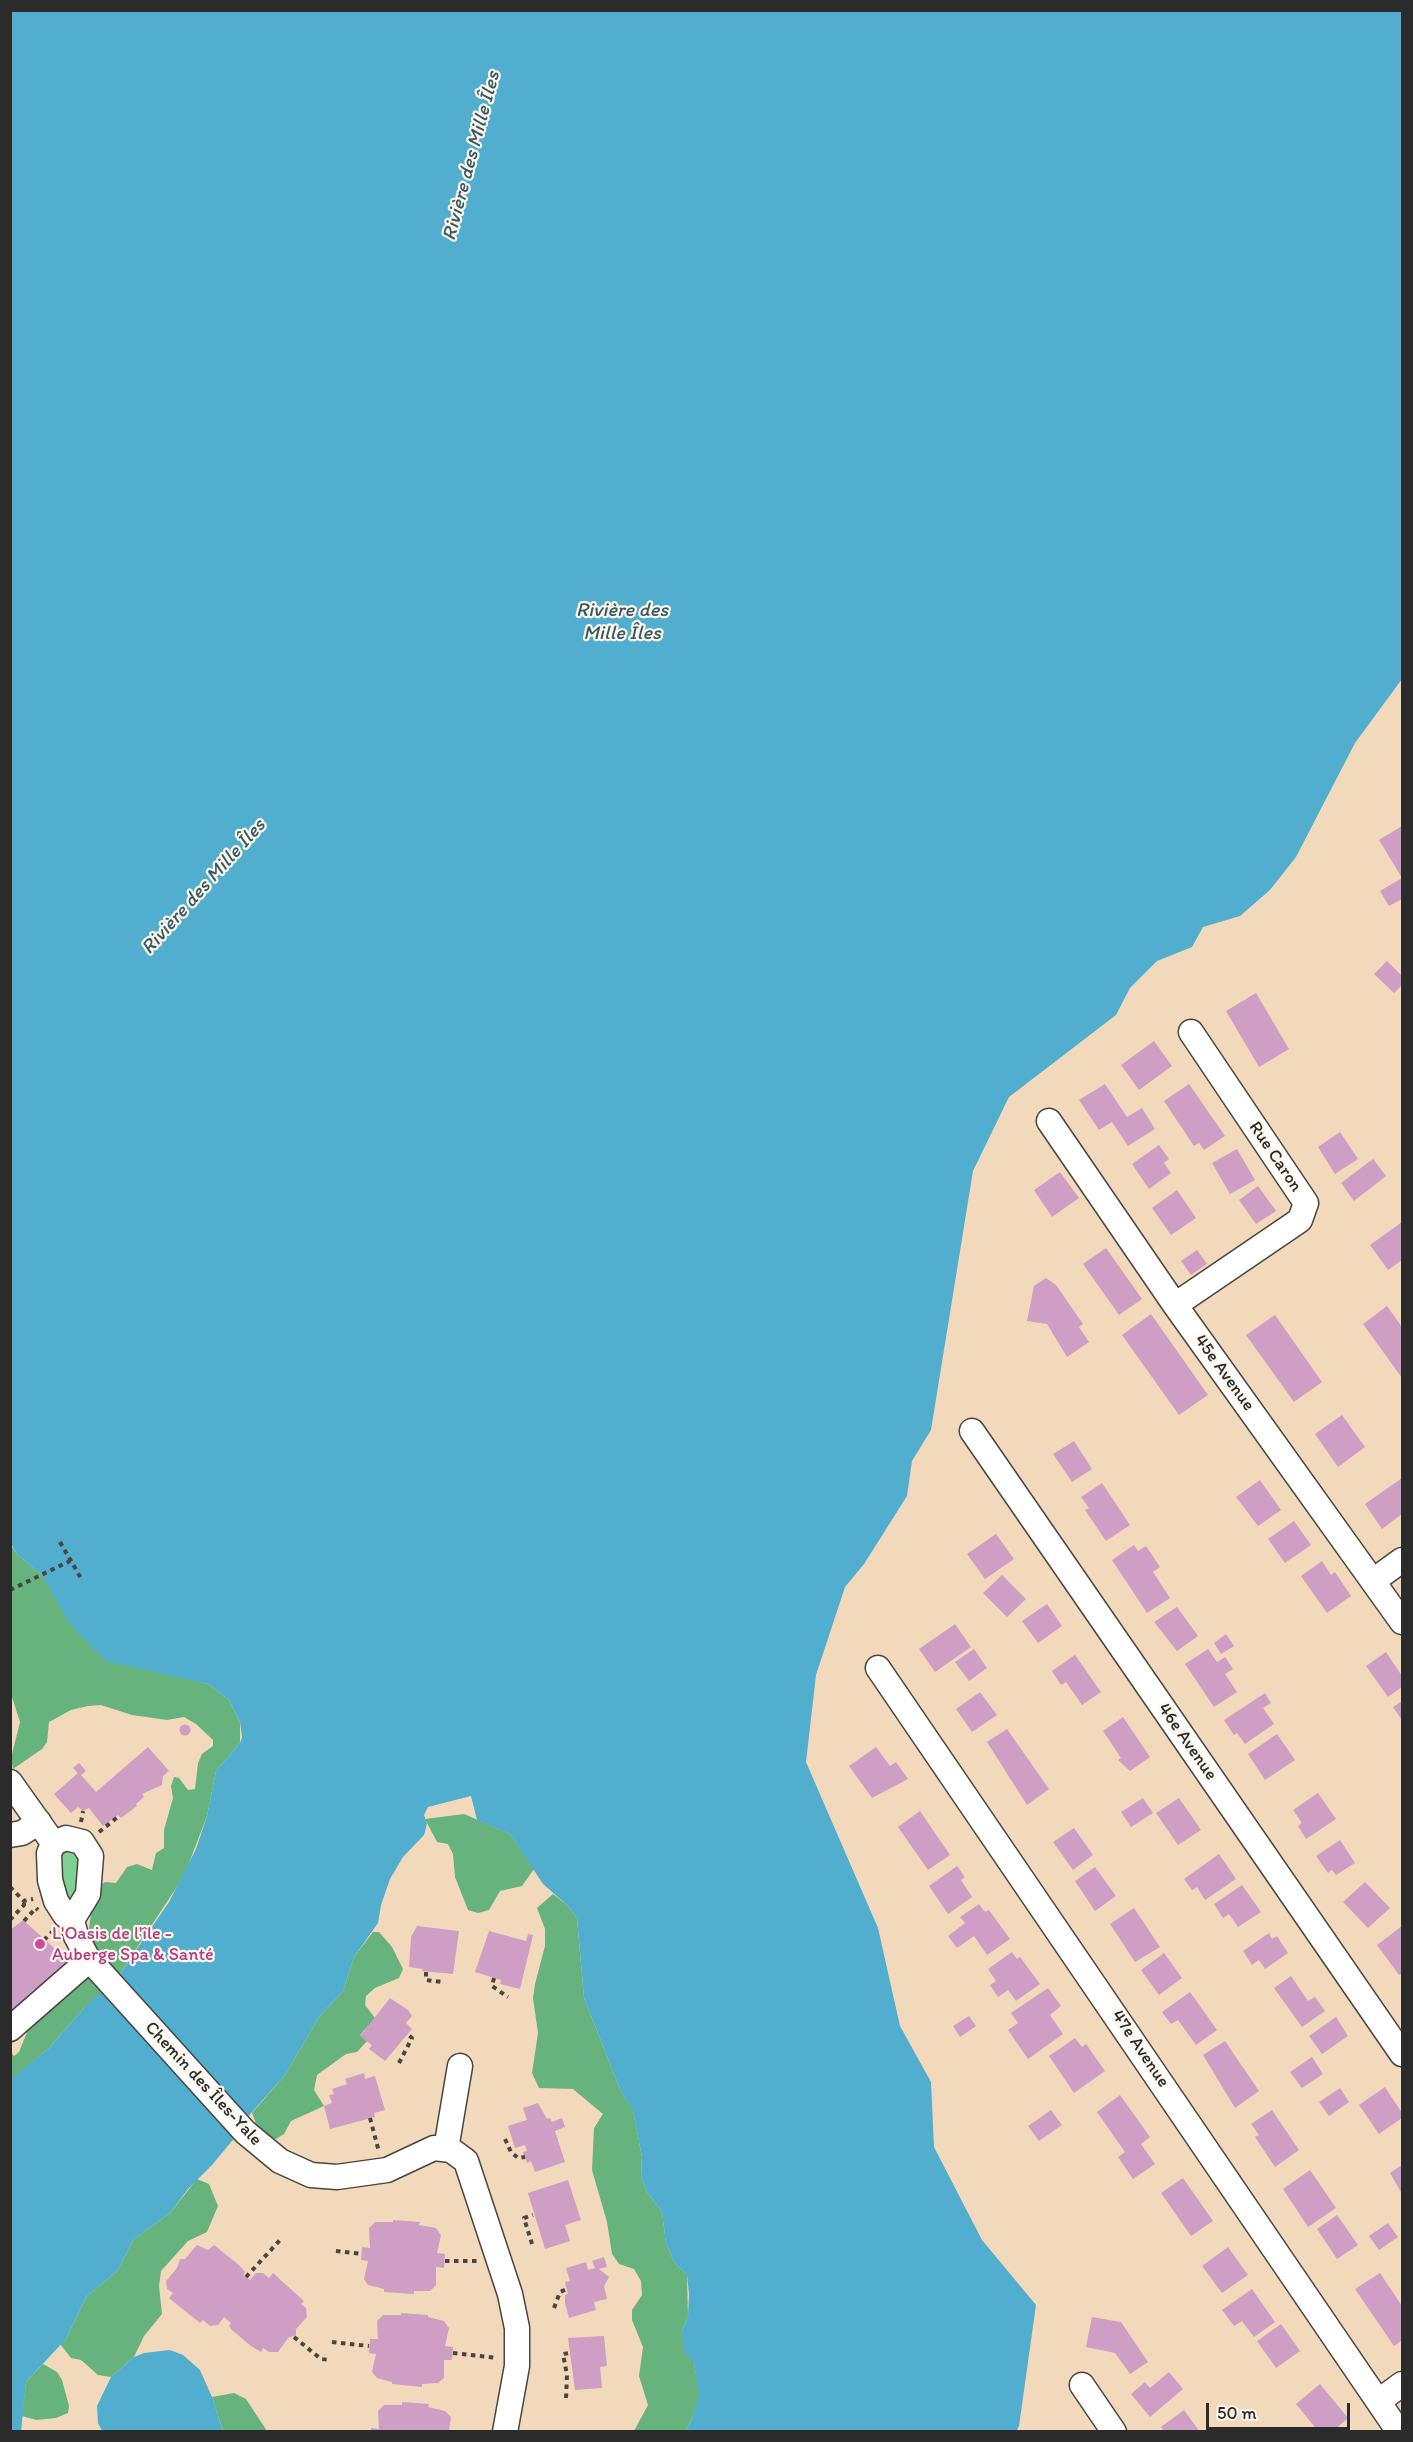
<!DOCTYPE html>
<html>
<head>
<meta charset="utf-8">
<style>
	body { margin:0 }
	#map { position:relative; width:1413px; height:2442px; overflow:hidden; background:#f3d9bb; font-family:Itim,sans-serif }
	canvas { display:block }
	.frame { position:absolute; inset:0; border:12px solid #2b2b2b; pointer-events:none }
	.scale { position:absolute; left:1206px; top:2403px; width:144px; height:27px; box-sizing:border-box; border:3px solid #2b2b2b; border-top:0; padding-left:8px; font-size:18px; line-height:21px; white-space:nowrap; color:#2b2b2b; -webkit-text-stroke:4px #fbf7ec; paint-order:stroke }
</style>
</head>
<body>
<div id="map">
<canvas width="1413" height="2442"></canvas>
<div class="frame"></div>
<div class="scale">50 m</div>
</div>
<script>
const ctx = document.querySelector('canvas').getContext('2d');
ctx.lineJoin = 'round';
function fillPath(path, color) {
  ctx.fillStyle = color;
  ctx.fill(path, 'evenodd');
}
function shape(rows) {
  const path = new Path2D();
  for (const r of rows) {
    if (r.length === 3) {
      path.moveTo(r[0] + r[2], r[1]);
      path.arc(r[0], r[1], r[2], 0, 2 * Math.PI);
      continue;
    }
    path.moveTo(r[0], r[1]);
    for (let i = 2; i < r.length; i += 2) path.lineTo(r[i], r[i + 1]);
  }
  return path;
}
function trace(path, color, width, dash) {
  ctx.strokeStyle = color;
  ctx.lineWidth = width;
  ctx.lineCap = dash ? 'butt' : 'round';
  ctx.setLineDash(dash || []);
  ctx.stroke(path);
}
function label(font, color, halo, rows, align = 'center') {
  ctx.font = font + ' Itim,sans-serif';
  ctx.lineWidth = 4.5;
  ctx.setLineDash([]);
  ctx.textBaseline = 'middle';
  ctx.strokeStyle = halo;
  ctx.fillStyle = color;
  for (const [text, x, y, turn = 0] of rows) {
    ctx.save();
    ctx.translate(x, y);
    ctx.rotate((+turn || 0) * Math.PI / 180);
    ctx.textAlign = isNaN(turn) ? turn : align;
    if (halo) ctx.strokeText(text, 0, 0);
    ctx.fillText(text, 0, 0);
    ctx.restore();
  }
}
fillPath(shape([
	[63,1848,80,1853,81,1883,68,1905,57,1859]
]), '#7ed193');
fillPath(shape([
	[10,1544,17,1554,42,1575,56,1596,152,1670,208,1684,229,1700,240,1722,240,1743,216,1771,207,1816,184,1876,117,1978,111,1974,88,1937,91,1913,98,1887,105,1882,116,1883,127,1867,137,1864,152,1870,156,1853,164,1848,164,1830,173,1798,171,1786,174,1777,179,1778,188,1790,195,1789,198,1763,202,1754,213,1746,213,1740,196,1724,184,1717,167,1720,132,1715,101,1705,88,1706,71,1710,49,1722,47,1742,42,1749,13,1769,11,1758,20,1722,11,1694],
	[464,1814,510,1834,534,1869,522,1886,500,1891,489,1910,478,1913,468,1910,455,1877,453,1854,448,1844,437,1842,425,1819],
	[553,1894,567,1905,577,1918,584,1998,620,2089,633,2110,642,2157,641,2176,647,2192,662,2212,666,2243,674,2262,687,2275,688,2316,682,2331,694,2363,700,2395,692,2419,685,2431,634,2431,648,2405,639,2376,643,2347,632,2320,632,2310,642,2295,641,2281,634,2269,619,2264,612,2254,607,2222,592,2170,594,2128,603,2114,573,2089,539,2088,532,2073,538,2033,533,1998,535,1984,545,1946,545,1929,537,1908],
	[373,1932,379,1932,392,1947,403,1969,399,1978,375,1988,366,1996,365,2005,375,2018,360,2035,367,2041,357,2052,346,2054,317,2075,314,2090,324,2106,291,2121,284,2134,276,2139,265,2135,258,2129,252,2113,285,2075,319,2017,343,1991,354,1957],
	[86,1977,90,1977,106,1991,84,2008,49,2048,11,2080,11,2042,11,2053,14,2056,19,2052,30,2025],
	[197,2179,209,2184,218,2206,207,2232,188,2241,161,2271,159,2286,162,2314,144,2336,134,2357,111,2377,98,2375,81,2360,71,2358,60,2344,66,2339,86,2297,117,2271,134,2239,170,2213],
	[43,2364,57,2372,62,2380,69,2406,68,2413,56,2418,36,2420,22,2416,26,2382],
	[234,2393,246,2399,267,2431,223,2431,212,2397]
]), '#66b37d');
fillPath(shape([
	[11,11,1402,11,1402,679,1355,743,1296,857,1270,890,1240,916,1203,927,1192,947,1157,961,1130,988,1116,1015,1009,1097,973,1171,931,1430,912,1461,907,1496,864,1564,845,1587,816,1675,806,1762,878,1928,900,2026,931,2082,934,2147,982,2240,1036,2305,1019,2426,1016,2432,685,2431,692,2419,699,2395,694,2363,684,2350,682,2331,688,2316,689,2294,687,2275,674,2262,666,2243,662,2212,647,2192,641,2176,642,2157,633,2111,620,2089,584,1998,577,1918,567,1905,543,1884,510,1834,477,1820,471,1796,428,1807,424,1815,427,1824,424,1835,403,1857,390,1879,381,1905,378,1923,354,1957,343,1991,319,2017,285,2075,246,2119,237,2135,212,2165,188,2189,170,2213,134,2239,117,2271,86,2297,66,2339,26,2382,21,2432,10,2431,10,2080,49,2048,84,2008,117,1978,169,1902,196,1849,207,1816,216,1771,240,1743,242,1737,240,1722,229,1700,208,1684,106,1661,70,1624,42,1575,17,1554,11,1544],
	[170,2350,183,2355,200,2370,212,2397,223,2431,102,2431,98,2423,97,2406,111,2377,134,2357,144,2353]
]), '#51aecf');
fillPath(shape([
	[1402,826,1402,899,1389,906,1380,891,1402,878,1379,840],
	[1387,961,1402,976,1402,988,1401,986,1394,993,1374,974],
	[1256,993,1289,1049,1259,1067,1226,1011],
	[1154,1041,1172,1066,1139,1090,1121,1065],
	[1105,1084,1127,1117,1142,1108,1155,1129,1128,1146,1112,1122,1099,1130,1079,1100],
	[1189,1084,1225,1136,1204,1150,1199,1143,1194,1146,1164,1101],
	[1340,1132,1358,1159,1335,1174,1318,1147],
	[1159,1145,1169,1159,1164,1163,1171,1173,1149,1189,1132,1164],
	[1237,1149,1255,1180,1230,1194,1212,1163],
	[1373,1159,1386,1176,1354,1201,1341,1183],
	[1060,1172,1079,1198,1052,1217,1034,1190],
	[1258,1186,1276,1211,1256,1224,1239,1200],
	[1177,1190,1196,1218,1171,1235,1152,1208],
	[1402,1222,1402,1260,1388,1270,1370,1245],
	[1106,1248,1142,1299,1119,1315,1083,1264],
	[1197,1250,1207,1264,1191,1275,1181,1261],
	[1046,1278,1056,1285,1083,1324,1079,1327,1089,1342,1067,1357,1047,1324,1027,1321,1034,1286],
	[1387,1306,1402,1327,1402,1378,1363,1324],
	[1151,1314,1208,1395,1179,1415,1122,1335],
	[1275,1315,1322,1382,1294,1402,1246,1335],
	[1342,1415,1365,1447,1338,1467,1315,1434],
	[1074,1441,1092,1469,1072,1482,1053,1454],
	[1402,1478,1402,1514,1382,1529,1365,1504],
	[1260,1480,1281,1510,1258,1526,1236,1497],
	[1102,1483,1130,1525,1106,1541,1085,1510,1089,1508,1081,1497],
	[1294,1521,1311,1545,1285,1563,1268,1539],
	[996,1534,1014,1559,985,1579,967,1554],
	[1134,1545,1138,1551,1146,1546,1160,1567,1153,1572,1170,1598,1147,1613,1112,1560],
	[1322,1561,1331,1575,1335,1572,1351,1596,1327,1613,1301,1576],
	[1002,1575,1026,1599,1007,1617,983,1593],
	[1047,1604,1062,1626,1038,1643,1022,1621],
	[1177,1607,1198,1636,1177,1651,1154,1622],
	[955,1624,971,1647,935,1672,919,1649],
	[1226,1634,1234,1646,1221,1654,1214,1643],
	[974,1649,987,1668,969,1681,955,1662],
	[1208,1649,1217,1662,1225,1657,1233,1669,1225,1674,1237,1692,1214,1707,1185,1664],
	[1386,1652,1402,1676,1402,1687,1388,1697,1366,1666],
	[1075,1655,1101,1692,1082,1705,1066,1682,1061,1685,1052,1671],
	[980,1692,997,1715,972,1732,956,1709],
	[1265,1693,1271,1703,1263,1708,1274,1724,1245,1744,1237,1733,1234,1735,1224,1720],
	[1402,1701,1402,1720,1393,1707],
	[1123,1717,1150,1757,1130,1771,1118,1760,1121,1758,1103,1731],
	[185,1730,5.5],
	[1007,1729,1049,1789,1027,1805,987,1742],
	[1277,1734,1295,1760,1265,1780,1248,1754],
	[148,1747,169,1771,163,1776,162,1785,142,1794,144,1797,136,1804,137,1806,121,1818,118,1815,103,1826,89,1808,83,1811,78,1807,71,1813,54,1794,78,1773,73,1768,79,1763,86,1771,81,1775,96,1792],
	[876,1747,890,1766,896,1762,908,1779,872,1798,849,1766],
	[1318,1793,1336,1819,1306,1839,1298,1826,1302,1823,1293,1810],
	[1143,1798,1153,1813,1131,1827,1121,1812],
	[1179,1798,1201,1830,1178,1845,1156,1813],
	[920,1811,950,1855,928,1870,898,1827],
	[1074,1828,1093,1855,1073,1870,1053,1842],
	[1340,1840,1355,1863,1336,1875,1332,1870,1328,1873,1316,1856],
	[1219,1854,1236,1879,1205,1900,1197,1887,1192,1890,1184,1879],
	[957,1866,965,1877,961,1880,972,1897,948,1914,929,1886],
	[1095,1867,1116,1896,1095,1911,1075,1881],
	[1365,1882,1390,1908,1368,1928,1343,1902],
	[1242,1885,1261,1912,1238,1927,1229,1914,1223,1918,1214,1904],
	[979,1904,985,1912,989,1910,1010,1939,987,1955,974,1936,957,1948,948,1936,965,1923,960,1917],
	[1134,1908,1160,1947,1135,1962,1110,1924],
	[23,1920,71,1963,40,1997,33,1990,10,2015,10,1930],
	[417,1926,459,1931,453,1974,422,1971,423,1969,409,1967,411,1937],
	[1402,1926,1402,1973,1399,1975,1377,1945],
	[489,1931,526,1941,528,1934,533,1935,520,1989,500,1984,501,1980,475,1972],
	[1269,1933,1272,1939,1277,1936,1288,1953,1265,1969,1259,1960,1252,1965,1243,1951],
	[1012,1952,1017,1959,1020,1957,1040,1984,1016,2001,1008,1990,998,1997,990,1985,996,1981,988,1969],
	[1164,1953,1182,1978,1159,1995,1141,1970],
	[1291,1976,1308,2001,1315,1997,1325,2011,1302,2027,1274,1988],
	[1048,1988,1061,2006,1050,2015,1063,2034,1028,2059,1008,2030,1018,2023,1011,2013],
	[1190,1992,1217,2030,1196,2045,1178,2020,1171,2024,1162,2012],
	[390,1998,408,2010,412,2016,406,2023,412,2029,385,2061,369,2049,372,2045,360,2036],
	[969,2016,976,2026,960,2037,953,2026],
	[1336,2017,1348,2036,1322,2054,1309,2036],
	[1075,2038,1082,2047,1086,2044,1105,2071,1074,2093,1049,2056],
	[1225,2041,1259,2091,1235,2108,1203,2055],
	[1312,2057,1323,2074,1302,2088,1290,2072],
	[364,2073,365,2079,375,2076,385,2110,374,2113,375,2117,330,2129,324,2106,332,2103,329,2095,334,2094,332,2089,347,2084,345,2079],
	[1385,2087,1402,2113,1402,2118,1379,2134,1359,2105],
	[1340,2088,1349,2102,1329,2116,1319,2102],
	[1120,2095,1150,2137,1141,2144,1155,2164,1133,2179,1118,2157,1125,2152,1097,2112],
	[538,2103,547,2119,550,2118,552,2122,562,2118,565,2127,555,2131,565,2162,535,2172,531,2161,527,2163,523,2152,527,2151,525,2145,515,2148,508,2126,527,2120,523,2108],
	[1051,2110,1062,2125,1039,2141,1028,2126],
	[1272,2110,1299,2150,1275,2167,1255,2137,1259,2135,1251,2124],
	[1402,2165,1402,2194,1390,2173],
	[1310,2170,1336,2208,1308,2227,1283,2189],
	[1183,2178,1213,2221,1191,2236,1161,2193],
	[568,2180,581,2220,565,2225,570,2241,545,2249,528,2193],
	[1337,2215,1358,2245,1337,2259,1317,2229],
	[393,2220,420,2222,419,2225,436,2228,441,2235,437,2253,445,2254,444,2268,436,2267,436,2285,430,2291,414,2291,414,2294,384,2292,384,2289,368,2285,364,2279,368,2261,361,2260,362,2247,370,2248,369,2228,375,2222,393,2222],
	[1388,2223,1398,2237,1379,2250,1369,2236],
	[197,2245,208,2250,214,2245,239,2265,245,2272,243,2275,250,2280,256,2273,263,2273,269,2278,273,2273,304,2301,301,2304,306,2308,307,2317,296,2329,296,2335,288,2338,278,2352,269,2352,263,2348,261,2352,251,2346,232,2330,229,2326,231,2323,224,2317,218,2325,210,2326,203,2320,200,2323,169,2298,173,2293,167,2289,166,2281,177,2268,180,2259,185,2259],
	[1228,2247,1248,2275,1222,2293,1202,2266],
	[604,2257,607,2267,599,2269,609,2277,604,2286,607,2299,594,2302,596,2310,569,2318,565,2303,565,2295,568,2294,565,2282,570,2281,566,2268,586,2262,588,2270,595,2268,592,2261],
	[1380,2273,1402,2306,1402,2340,1394,2346,1355,2289],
	[1252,2289,1275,2322,1254,2337,1242,2321,1234,2326,1222,2310],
	[401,2313,428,2315,428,2317,444,2321,449,2328,445,2346,453,2347,452,2360,444,2360,444,2378,438,2383,422,2384,422,2387,392,2384,392,2382,377,2378,372,2372,376,2354,369,2353,370,2339,378,2339,377,2321,383,2315,401,2315],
	[1092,2317,1121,2322,1148,2362,1130,2374,1115,2353,1086,2347],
	[1281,2324,1300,2351,1276,2368,1257,2341],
	[604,2336,607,2366,600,2367,602,2388,575,2390,568,2338],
	[1169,2372,1183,2389,1150,2417,1131,2394,1145,2382,1150,2388],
	[1320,2384,1348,2418,1332,2432,1319,2432,1296,2404],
	[402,2402,429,2404,428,2407,445,2411,451,2417,449,2430,371,2432,371,2428,379,2429,378,2411,384,2405,402,2405],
	[1184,2410,1200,2432,1164,2432,1161,2427]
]), '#ce9ec5');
const minor = shape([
	[1049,1121,1175,1305,1402,1622],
	[1175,1305,1300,1220,1306,1203,1191,1032],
	[972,1431,1402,2054],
	[1373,1581,1402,1560],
	[878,1668,1399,2432],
	[10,1782,54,1844],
	[10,1835,22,1833,39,1822],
	[72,1920,88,1894,91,1856,82,1842,66,1838,54,1843,49,1853,50,1880,56,1901,65,1915,72,1920,76,1936,87,1957,245,2132,280,2161,311,2175,337,2177,387,2170,434,2148,451,2150,466,2161,510,2294,517,2328,517,2366,505,2432],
	[10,2029,89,1960],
	[446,2149,460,2066],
	[1082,2385,1114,2432],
	[1379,2401,1402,2384]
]);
trace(minor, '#494541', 27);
trace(shape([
	[60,1542,82,1580],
	[10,1590,70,1561],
	[81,1822,83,1811],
	[99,1832,119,1816],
	[10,1887,24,1901,33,1899],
	[10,1920,24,1905,24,1901],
	[24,1921,36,1908,38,1910],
	[44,1940,52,1932],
	[426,1972,426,1980,442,1982],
	[494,1978,492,1986,508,1997],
	[399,2063,412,2038,407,2034],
	[370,2118,379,2152],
	[505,2139,511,2152,518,2158,525,2157],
	[532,2244,524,2218,533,2215],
	[336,2251,362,2254],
	[445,2261,480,2261],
	[246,2277,281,2239],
	[554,2308,560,2292,567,2289],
	[294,2337,321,2359,330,2360],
	[332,2342,369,2346],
	[453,2353,497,2358],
	[566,2398,567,2375,563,2354,569,2353]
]), '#494541', 4, [4.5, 4.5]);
trace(minor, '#fff', 24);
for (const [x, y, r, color] of [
	[40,1944,6,"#d1479c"]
]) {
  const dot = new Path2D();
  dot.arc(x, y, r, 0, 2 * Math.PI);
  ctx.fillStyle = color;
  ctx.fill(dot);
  trace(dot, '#fbf7ec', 2);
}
label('18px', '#2b2b2b', '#fbf7ec', [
	["Rue Caron",1275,1157,56],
	["45e Avenue",1224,1373,54],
	["46e Avenue",1187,1742,55],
	["47e Avenue",1140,2049,56],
	["Chemin des Îles-Yale",203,2084,47]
]);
label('18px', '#b23c85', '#fbf7ec', [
	["L'Oasis de l'île -",52,1934],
	["Auberge Spa & Santé",52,1955]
], 'left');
label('italic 20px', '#385964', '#fbf7ec', [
	["Rivière des Mille Îles",472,156,-75],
	["Rivière des",622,611],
	["Mille Îles",622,634],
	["Rivière des Mille Îles",204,887,-48]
]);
</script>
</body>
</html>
